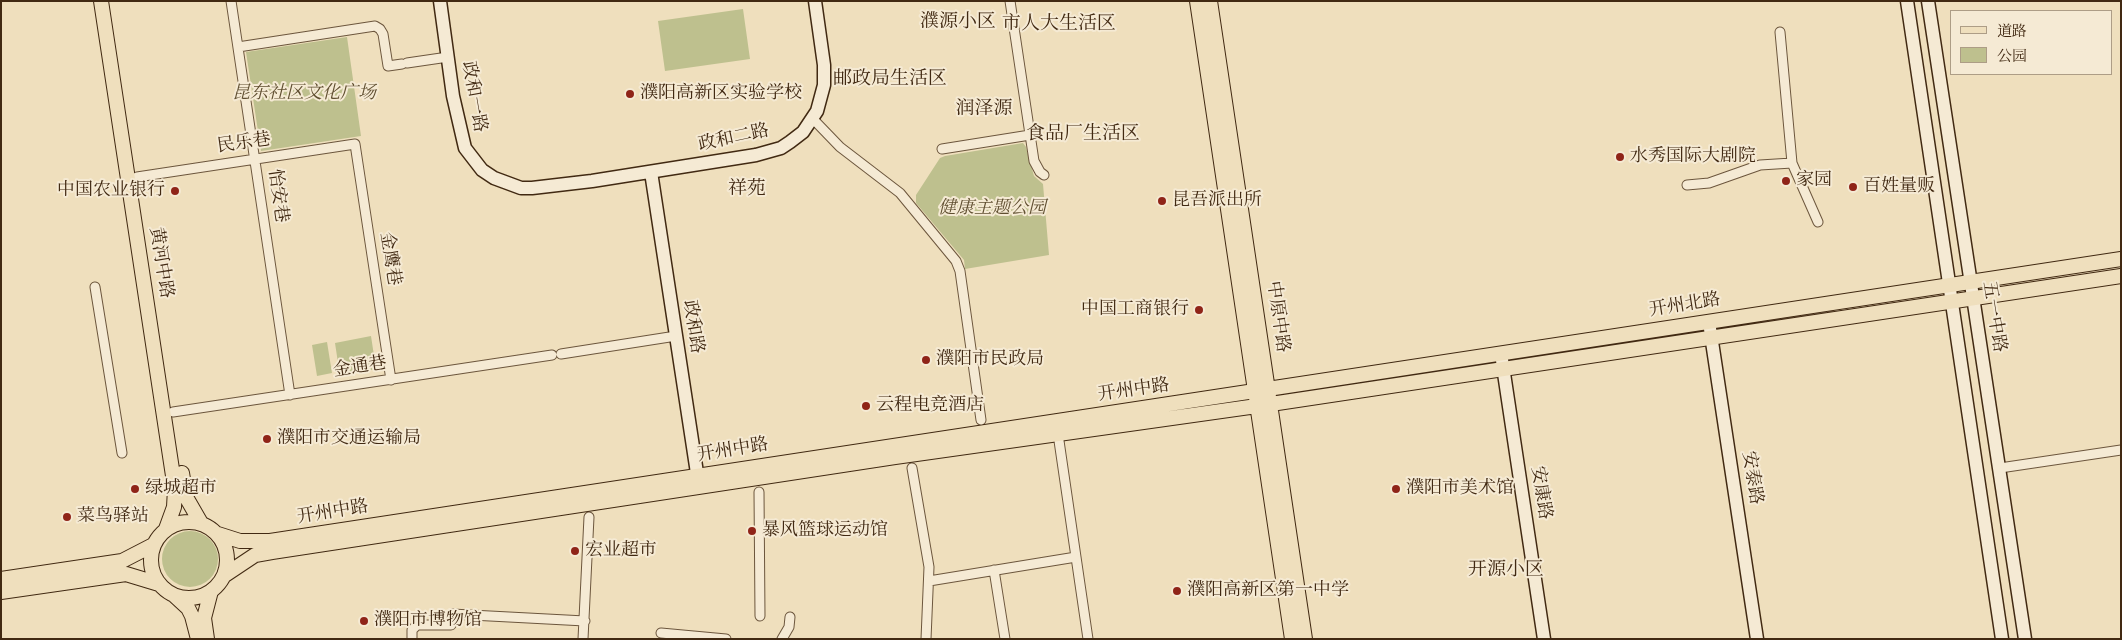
<!DOCTYPE html>
<html>
<head>
<meta charset="utf-8">
<style>
	body { margin:0 }
	#map { position:relative; width:2122px; height:640px; overflow:hidden; background:#efdfbd; font-family:"IM FELL English","Noto Serif SC",serif }
	canvas { display:block }
	.frame { position:absolute; inset:0; border:2px solid #412912; pointer-events:none }
	.legend { position:absolute; left:1950px; top:10px; width:162px; height:65px; box-sizing:border-box; background:#f5ead4; border:1px solid #ad9d86; margin:0; padding:6px 9px; list-style:none; font-size:15px; color:#412912 }
	.legend li { display:flex; align-items:center; gap:10px; height:25px }
	.legend b { width:25px; border:1px solid #ad9d86 }
</style>
</head>
<body>
<div id="map">
<canvas width="2122" height="640"></canvas>
<div class="frame"></div>
<ul class="legend">
<li><b style="height:6px;background:#efdfbd"></b>道路</li>
<li><b style="height:14px;background:#bec08e"></b>公园</li>
</ul>
</div>
<script>
const ctx = document.querySelector('canvas').getContext('2d');
ctx.lineJoin = 'round';
function fillPath(path, color) {
  ctx.fillStyle = color;
  ctx.fill(path, 'evenodd');
}
function shape(rows) {
  const path = new Path2D();
  for (const r of rows) {
    if (r.length === 3) {
      path.moveTo(r[0] + r[2], r[1]);
      path.arc(r[0], r[1], r[2], 0, 2 * Math.PI);
      continue;
    }
    path.moveTo(r[0], r[1]);
    for (let i = 2; i < r.length; i += 2) path.lineTo(r[i], r[i + 1]);
  }
  return path;
}
function trace(path, color, width, dash) {
  ctx.strokeStyle = color;
  ctx.lineWidth = width;
  ctx.lineCap = dash ? 'butt' : 'round';
  ctx.setLineDash(dash || []);
  ctx.stroke(path);
}
function label(font, color, halo, rows, align = 'center') {
  ctx.font = font + ' "IM FELL English","Noto Serif SC",serif';
  ctx.lineWidth = 4;
  ctx.setLineDash([]);
  ctx.textBaseline = 'middle';
  ctx.strokeStyle = halo;
  ctx.fillStyle = color;
  for (const [text, x, y, turn = 0] of rows) {
    ctx.save();
    ctx.translate(x, y);
    ctx.rotate((+turn || 0) * Math.PI / 180);
    ctx.textAlign = isNaN(turn) ? turn : align;
    if (halo) ctx.strokeText(text, 0, 0);
    ctx.fillText(text, 0, 0);
    ctx.restore();
  }
}
fillPath(shape([
	[743,9,750,59,665,71,658,21],
	[347,37,361,136,261,151,246,52],
	[1023,143,1026,147,1034,176,1043,184,1049,255,965,269,964,260,916,203,916,195,940,158,945,156],
	[371,336,376,369,340,376,335,343],
	[327,342,332,373,317,376,312,345],
	[190,559,28]
]), '#bec08e');
const street = shape([
	[231,1,290,395],
	[1010,1,1034,161,1040,172,1044,175],
	[1780,32,1792,163,1818,222],
	[238,47,375,26,380,29,383,34,388,66,402,64],
	[407,63,448,57],
	[813,119,840,147,900,193,956,261,960,271,981,420],
	[942,149,1030,135],
	[137,177,355,144,391,380],
	[1687,185,1709,183,1760,165,1792,163],
	[95,287,122,453],
	[561,354,676,336],
	[173,412,552,355],
	[1058,434,1088,639],
	[912,468,929,567,926,639],
	[2000,468,2121,450],
	[759,492,760,616],
	[994,570,1005,639],
	[929,581,1076,557],
	[661,633,726,639],
	[412,639,412,630,417,625,451,625,452,614,585,621],
	[583,639,589,517],
	[782,639,789,627,790,617]
]);
const secondary = shape([
	[440,1,453,96,465,148,482,170,494,178,521,188,532,188,592,181,756,155,781,148,790,142,803,132,817,111,824,85,824,65,815,1],
	[1907,1,2002,639],
	[1928,1,2025,639],
	[651,172,699,486],
	[1709,322,1757,639],
	[1502,360,1544,639]
]);
const primary = shape([
	[101,1,175,489,174,507,166,529],
	[1197,1,1292,639],
	[1210,1,1305,639],
	[182,473,186,497,201,523],
	[189,560,38],
	[218,534,240,541,270,541,2121,259],
	[225,575,255,555,272,552,895,457,1271,404,2121,276],
	[1,579,122,561,153,545],
	[1,592,126,574,159,584],
	[175,596,188,608,192,616,198,639],
	[207,639,204,618,211,591]
]);
trace(street, '#6c563d', 11);
trace(secondary, '#412912', 15);
trace(primary, '#412912', 16);
trace(street, '#f5ead4', 9);
trace(secondary, '#f5ead4', 12);
trace(primary, '#efdfbd', 14);
for (const [x, y, r, color] of [
	[630,94,5,"#8f2418"],
	[1620,157,5,"#8f2418"],
	[1786,181,5,"#8f2418"],
	[1853,187,5,"#8f2418"],
	[175,191,5,"#8f2418"],
	[1162,201,5,"#8f2418"],
	[1199,310,5,"#8f2418"],
	[926,360,5,"#8f2418"],
	[866,406,5,"#8f2418"],
	[267,439,5,"#8f2418"],
	[135,489,5,"#8f2418"],
	[1396,489,5,"#8f2418"],
	[67,517,5,"#8f2418"],
	[752,531,5,"#8f2418"],
	[575,551,5,"#8f2418"],
	[1177,591,5,"#8f2418"],
	[364,621,5,"#8f2418"]
]) {
  const dot = new Path2D();
  dot.arc(x, y, r, 0, 2 * Math.PI);
  ctx.fillStyle = color;
  ctx.fill(dot);
  trace(dot, '#f5ead4', 2);
}
label('italic 18px', '#604f31', '#f5ead4', [
	["昆东社区文化广场",304,94],
	["健康主题公园",992,209]
]);
label('18px', '#412912', '#f5ead4', [
	["濮阳高新区实验学校",640,94],
	["水秀国际大剧院",1630,157],
	["家园",1796,181],
	["百姓量贩",1863,187],
	["中国农业银行",165,191,"right"],
	["昆吾派出所",1172,201],
	["中国工商银行",1189,310,"right"],
	["濮阳市民政局",936,360],
	["云程电竞酒店",876,406],
	["濮阳市交通运输局",277,439],
	["绿城超市",145,489],
	["濮阳市美术馆",1406,489],
	["菜鸟驿站",77,517],
	["暴风篮球运动馆",762,531],
	["宏业超市",585,551],
	["濮阳高新区第一中学",1187,591],
	["濮阳市博物馆",374,621]
], 'left');
label('18px', '#412912', '#f5ead4', [
	["政和一路",473,97,80],
	["政和二路",734,139,-12],
	["民乐巷",244,144,-8],
	["怡安巷",277,196,82],
	["金鹰巷",389,259,81],
	["黄河中路",160,263,81],
	["开州北路",1685,306,-9],
	["中原中路",1277,317,82],
	["五一中路",1993,317,81],
	["政和路",692,327,81],
	["金通巷",360,368,-9],
	["开州中路",1134,391,-8],
	["开州中路",733,451,-9],
	["安泰路",1751,478,81],
	["安康路",1540,493,81],
	["开州中路",333,513,-9]
]);
label('19px', '#412912', '#f5ead4', [
	["濮源小区",958,23],
	["市人大生活区",1059,25],
	["邮政局生活区",890,80],
	["润泽源",984,110],
	["食品厂生活区",1083,135],
	["祥苑",747,190],
	["开源小区",1506,571]
]);
</script>
</body>
</html>
